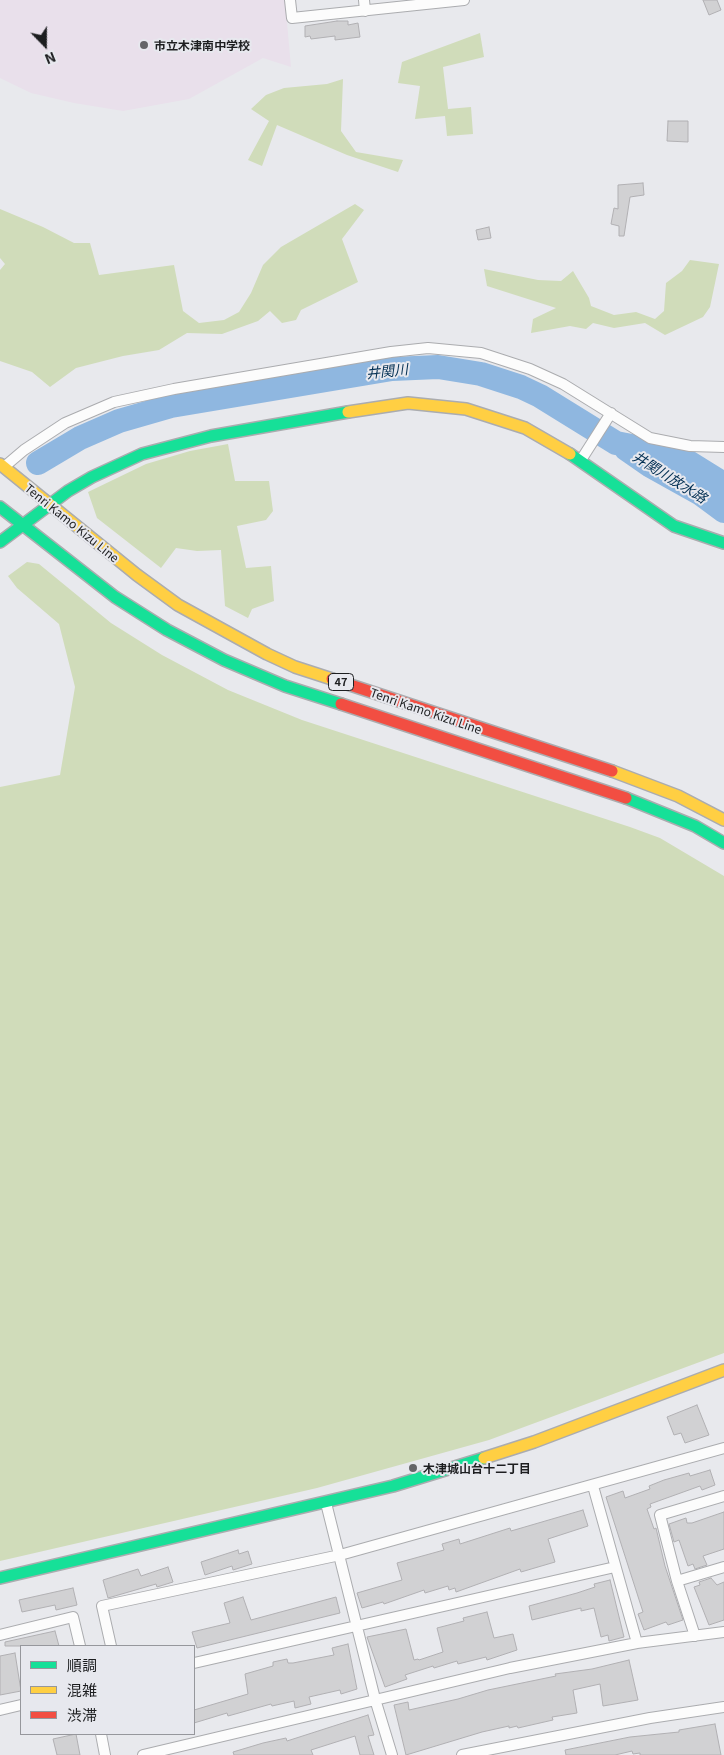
<!DOCTYPE html>
<html>
<head>
<meta charset="utf-8">
<style>
	body { margin:0 }
	#map { position:relative; width:724px; height:1755px; overflow:hidden; background:#e8e9ed; font-family:Georgia,"Noto Sans JP",serif }
	canvas { display:block }
	.legend { position:absolute; left:20px; top:1645px; width:175px; height:90px; box-sizing:border-box; background:#e7e8ee; border:1px solid #96979c; margin:0; padding:6px 9px; list-style:none; font-size:15px; color:#1d1e20 }
	.legend li { display:flex; align-items:center; gap:10px; height:25px }
	.legend b { width:25px; border:1px solid #96979c }
	.north { position:absolute; left:20px; top:20px; width:50px; height:50px; -webkit-text-stroke:4px #e7e8ee; paint-order:stroke; rotate:158deg; font-size:14px; font-weight:700; line-height:20px; text-align:center; color:#1d1e20 }
	.north::after { content:''; display:block; margin:auto; width:18px; height:22px; background:#1d1e20; clip-path:polygon(50% 0,100% 100%,50% 72%,0 100%) }
</style>
</head>
<body>
<div id="map">
<canvas width="724" height="1755"></canvas>
<ul class="legend">
<li><b style="height:6px;background:#16e098"></b>順調</li>
<li><b style="height:6px;background:#ffcf43"></b>混雑</li>
<li><b style="height:6px;background:#f24e42"></b>渋滞</li>
</ul>
<div class="north">N</div>
</div>
<script>
const ctx = document.querySelector('canvas').getContext('2d');
ctx.lineJoin = 'round';
function fillPath(path, color) {
  ctx.fillStyle = color;
  ctx.fill(path, 'evenodd');
}
function shape(rows) {
  const path = new Path2D();
  for (const r of rows) {
    path.moveTo(r[0], r[1]);
    for (let i = 2; i < r.length; i += 2) path.lineTo(r[i], r[i + 1]);
  }
  return path;
}
function trace(path, color, width, dash) {
  ctx.strokeStyle = color;
  ctx.lineWidth = width;
  ctx.lineCap = dash ? 'butt' : 'round';
  ctx.setLineDash(dash || []);
  ctx.stroke(path);
}
function label(font, color, halo, rows, align = 'center') {
  ctx.font = font + ' Georgia,"Noto Sans JP",serif';
  ctx.lineWidth = 4;
  ctx.setLineDash([]);
  ctx.textBaseline = 'middle';
  ctx.strokeStyle = halo;
  ctx.fillStyle = color;
  for (const [text, x, y, turn = 0] of rows) {
    ctx.save();
    ctx.translate(x, y);
    ctx.rotate((+turn || 0) * Math.PI / 180);
    ctx.textAlign = isNaN(turn) ? turn : align;
    if (halo) ctx.strokeText(text, 0, 0);
    ctx.fillText(text, 0, 0);
    ctx.restore();
  }
}
fillPath(shape([
	[0,0,285,0,291,67,263,58,189,99,123,111,74,103,31,93,0,78]
]), '#e9e0eb');
fillPath(shape([
	[480,33,484,57,443,67,448,109,471,107,473,134,447,136,445,116,415,119,420,86,398,83,402,62],
	[343,79,341,131,356,152,403,160,398,172,347,155,277,125,262,166,248,160,269,121,251,109,266,95,284,88,327,84],
	[355,204,364,210,342,239,358,282,301,310,296,320,282,323,270,311,258,321,222,334,187,333,159,350,123,356,76,368,50,387,32,372,0,361,0,270,5,264,0,258,0,209,43,227,74,243,90,243,99,275,174,265,183,311,199,323,224,320,239,312,251,293,263,265,281,247],
	[690,260,719,264,710,307,703,317,665,335,645,323,614,328,593,323,586,329,570,326,531,333,533,319,556,308,487,286,484,269,538,280,561,281,573,271,589,298,591,306,614,315,636,312,655,319,664,311,666,283,682,271],
	[228,444,235,481,269,481,273,511,266,520,237,526,246,568,271,566,274,601,252,609,248,618,225,606,221,550,197,551,176,548,161,568,97,518,88,492,146,464,190,451],
	[27,562,39,564,111,623,162,655,228,690,302,720,630,827,660,838,724,876,724,1353,489,1440,317,1488,0,1561,0,787,60,775,75,687,59,624,17,588,8,576]
]), '#d0dcba');
trace(shape([
	[626,449,649,465,701,494,724,511],
	[38,463,80,438,119,421,171,406,392,369,438,367,481,374,521,387,540,396,616,443,677,455,724,484]
]), '#8fb7e0', 24);
const building = shape([
	[703,0,717,0,721,10,709,15,703,0],
	[337,21,348,21,348,25,358,23,360,37,335,40,335,36,311,39,310,36,305,37,305,26,337,21],
	[668,121,688,121,688,142,667,141,668,121],
	[643,183,644,195,630,197,624,236,619,236,619,226,611,224,614,208,618,209,618,185,643,183],
	[489,227,491,238,478,240,476,230,489,227],
	[697,1405,709,1435,685,1443,681,1433,674,1435,667,1417,697,1405],
	[710,1470,715,1485,702,1490,700,1486,650,1504,651,1507,647,1509,654,1529,656,1528,665,1566,683,1620,668,1625,666,1622,644,1630,638,1614,643,1612,606,1497,623,1491,625,1498,650,1489,649,1486,664,1480,689,1473,690,1476,710,1470],
	[583,1510,588,1526,548,1539,555,1562,521,1572,520,1569,456,1592,455,1588,449,1590,448,1586,425,1593,424,1590,384,1604,383,1602,362,1608,357,1593,402,1580,397,1563,444,1550,442,1544,459,1539,460,1544,510,1528,511,1531,583,1510],
	[724,1512,724,1549,703,1556,707,1565,695,1569,693,1564,688,1566,679,1540,674,1542,669,1524,686,1518,687,1523,692,1523,724,1512],
	[238,1550,239,1554,248,1551,252,1564,233,1570,232,1566,205,1575,201,1562,238,1550],
	[168,1567,173,1582,157,1587,156,1584,108,1598,103,1580,138,1569,141,1576,168,1567],
	[711,1578,717,1585,724,1582,724,1620,709,1625,694,1587,700,1585,699,1582,711,1578],
	[610,1580,624,1637,609,1641,608,1635,601,1637,594,1608,581,1611,581,1608,532,1620,529,1606,577,1593,595,1587,594,1584,610,1580],
	[73,1588,77,1605,56,1610,55,1605,22,1612,19,1600,73,1588],
	[243,1597,251,1620,336,1597,340,1613,197,1648,192,1632,230,1623,224,1603,243,1597],
	[487,1612,494,1638,513,1634,517,1650,487,1660,486,1657,458,1664,457,1661,434,1668,433,1666,405,1675,407,1679,385,1687,367,1637,406,1629,414,1660,418,1659,419,1660,443,1652,437,1628,464,1621,463,1618,487,1612],
	[55,1631,59,1646,5,1646,5,1642,55,1631],
	[348,1644,357,1689,341,1694,340,1690,309,1697,311,1704,295,1708,294,1701,272,1706,271,1704,228,1716,227,1713,194,1723,194,1710,248,1694,245,1674,273,1666,273,1662,287,1659,288,1663,293,1663,334,1655,332,1648,348,1644],
	[15,1653,21,1691,0,1695,0,1656,15,1653],
	[629,1660,638,1700,603,1706,600,1684,573,1690,577,1713,552,1717,553,1720,518,1728,517,1726,509,1728,509,1726,482,1732,406,1755,394,1705,408,1702,409,1710,458,1699,488,1690,556,1676,555,1674,592,1669,629,1660],
	[368,1715,374,1735,368,1736,374,1755,360,1755,355,1736,311,1750,313,1755,234,1755,233,1752,263,1743,286,1738,287,1741,368,1715],
	[715,1724,721,1755,640,1755,640,1753,633,1754,632,1751,615,1755,566,1755,565,1750,630,1737,679,1732,679,1730,715,1724],
	[76,1734,80,1755,57,1755,53,1739,76,1734]
]);
fillPath(building, '#d1d1d3');
trace(building, '#b1b0b3', 1);
const street = shape([
	[290,0,292,18,464,0],
	[364,0,365,11],
	[581,460,611,413],
	[4,467,24,450,65,423,114,402,174,389,391,352,428,348,481,353,530,369,563,384,650,438,690,446,724,447],
	[593,1486,637,1643],
	[326,1503,375,1699,392,1755],
	[677,1581,724,1567],
	[0,1635,73,1617,80,1646],
	[695,1636,677,1581,660,1515,724,1496],
	[111,1646,102,1606,340,1555,724,1448],
	[194,1663,615,1567],
	[0,1710,21,1705],
	[101,1734,105,1755],
	[143,1755,510,1668,637,1643,724,1632],
	[462,1755,650,1718,724,1707]
]);
const fast = shape([
	[570,454,674,526,724,543],
	[0,507,115,597,167,630,224,660,285,686,341,704],
	[0,542,68,491,92,477,142,454,211,436,348,412],
	[626,798,695,826,724,843],
	[0,1578,393,1486,484,1458]
]);
const slow = shape([
	[348,412,408,403,466,409,525,428,570,454],
	[0,464,137,575,178,605,267,654,295,667,332,679],
	[612,771,678,796,724,820],
	[484,1458,534,1442,724,1370]
]);
const jam = shape([
	[332,679,612,771],
	[341,704,626,798]
]);
trace(street, '#abacaf', 12);
trace(fast, '#abacaf', 14);
trace(slow, '#abacaf', 14);
trace(jam, '#abacaf', 14);
trace(street, '#fcfcfc', 10);
trace(fast, '#16e098', 11);
trace(slow, '#ffcf43', 11);
trace(jam, '#f24e42', 11);
for (const [x, y, r, color] of [
	[144,45,5,"#646568"],
	[413,1468,5,"#646568"]
]) {
  const dot = new Path2D();
  dot.arc(x, y, r, 0, 2 * Math.PI);
  ctx.fillStyle = color;
  ctx.fill(dot);
  trace(dot, '#e7e8ee', 2);
}
for (const [x, y, w] of [
	[341,682,25]
]) {
  const box = new Path2D();
  box.roundRect(x - w / 2, y - 8.5, w, 17, 4);
  ctx.fillStyle = '#e7e8ee';
  ctx.fill(box);
  trace(box, '#1d1e20', 1);
}
label('bold 11px', '#1d1e20', null, [
	["47",341,682]
]);
label('bold 12px', '#1d1e20', '#e7e8ee', [
	["市立木津南中学校",154,45],
	["木津城山台十二丁目",423,1468]
], 'left');
label('12px', '#1d1e20', '#e7e8ee', [
	["Tenri Kamo Kizu Line",72,523,39],
	["Tenri Kamo Kizu Line",426,711,19]
]);
label('italic 14px', '#022f53', '#e7e8ee', [
	["井関川",387,371,-6],
	["井関川放水路",670,477,32]
]);
</script>
</body>
</html>
